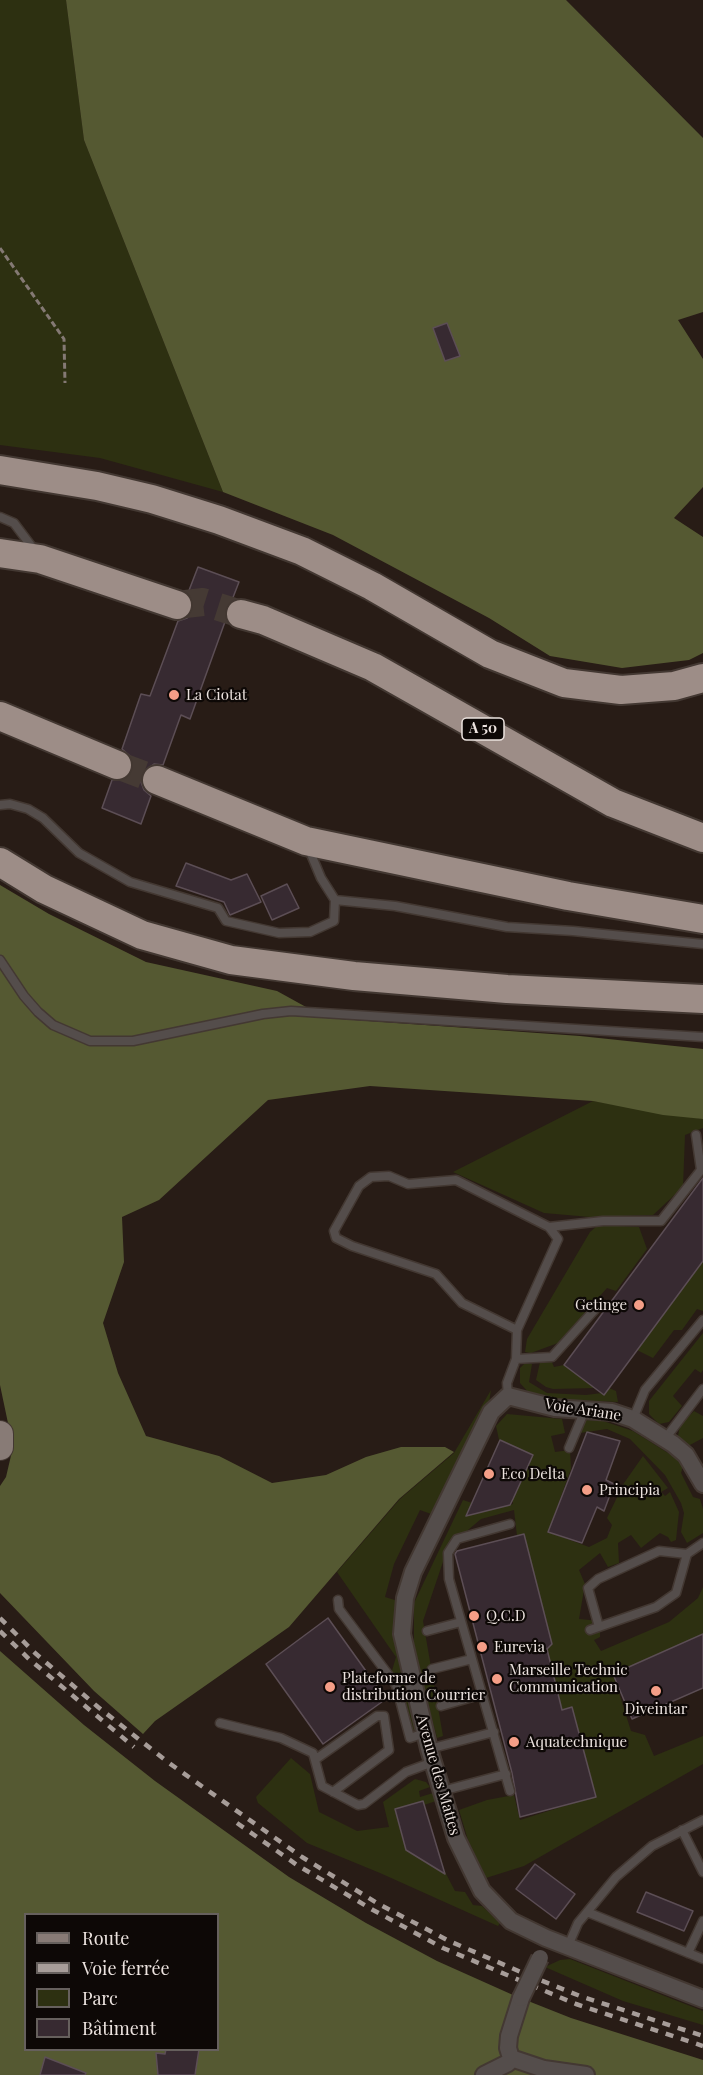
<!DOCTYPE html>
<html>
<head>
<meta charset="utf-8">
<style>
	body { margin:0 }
	#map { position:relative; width:703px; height:2075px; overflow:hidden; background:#281c16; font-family:"Playfair Display",serif }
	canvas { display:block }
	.legend { position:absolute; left:24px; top:1913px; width:195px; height:138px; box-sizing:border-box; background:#0d0806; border:2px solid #66605d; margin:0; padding:8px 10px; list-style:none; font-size:18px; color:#ece3df }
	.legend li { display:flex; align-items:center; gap:12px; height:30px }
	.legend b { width:30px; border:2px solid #66605d }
</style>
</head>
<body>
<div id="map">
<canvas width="703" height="2075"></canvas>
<ul class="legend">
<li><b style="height:8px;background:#887b76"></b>Route</li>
<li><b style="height:8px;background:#a79d99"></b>Voie ferrée</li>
<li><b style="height:16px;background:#2d3011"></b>Parc</li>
<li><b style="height:16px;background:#372a31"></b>Bâtiment</li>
</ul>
</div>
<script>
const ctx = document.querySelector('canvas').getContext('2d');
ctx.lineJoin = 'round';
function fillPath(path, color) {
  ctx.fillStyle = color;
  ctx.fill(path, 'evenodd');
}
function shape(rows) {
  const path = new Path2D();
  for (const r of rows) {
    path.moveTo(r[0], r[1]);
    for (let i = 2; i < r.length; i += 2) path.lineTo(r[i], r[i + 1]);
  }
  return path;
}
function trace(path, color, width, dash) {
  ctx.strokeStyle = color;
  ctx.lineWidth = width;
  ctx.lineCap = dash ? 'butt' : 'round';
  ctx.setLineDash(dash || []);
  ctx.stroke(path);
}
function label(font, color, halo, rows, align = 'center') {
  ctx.font = font + ' "Playfair Display",serif';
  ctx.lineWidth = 4.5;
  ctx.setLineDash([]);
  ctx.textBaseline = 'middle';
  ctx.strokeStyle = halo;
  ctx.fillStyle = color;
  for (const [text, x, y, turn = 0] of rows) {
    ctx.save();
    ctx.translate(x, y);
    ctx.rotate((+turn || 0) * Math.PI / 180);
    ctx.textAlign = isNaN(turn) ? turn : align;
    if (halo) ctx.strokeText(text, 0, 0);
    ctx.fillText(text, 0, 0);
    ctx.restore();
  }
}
fillPath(shape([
	[0,0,66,0,84,140,223,492,100,458,0,445],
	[593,1101,703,1119,703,1128,685,1135,683,1187,653,1215,590,1217,544,1213,453,1172],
	[598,1225,639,1227,647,1249,616,1291,607,1288,558,1343,531,1353,525,1352,527,1339,590,1232],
	[703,1261,703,1311,697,1309,682,1330,674,1330,653,1358,637,1350],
	[703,1333,703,1370,701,1373,695,1369,673,1396,682,1406,669,1422,659,1424,649,1414,649,1401],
	[551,1360,554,1367,564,1365,595,1388,553,1389,546,1387,536,1380,540,1362],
	[525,1363,532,1364,529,1382,547,1393,586,1395,602,1393,609,1388,616,1391,618,1402,552,1399,529,1393,520,1383,520,1368],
	[491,1390,489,1403,434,1515,420,1510,394,1564,385,1597,398,1601,395,1616,397,1655,416,1730,413,1730,403,1693,391,1674,396,1657,337,1572,400,1499,454,1453],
	[694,1411,703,1416,703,1438,688,1446,678,1436,680,1425],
	[507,1414,562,1419,565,1433,551,1436,555,1452,570,1450,571,1469,548,1532,589,1547,607,1538,612,1525,607,1518,624,1483,643,1456,668,1488,661,1492,665,1496,670,1492,679,1512,676,1540,671,1542,668,1537,660,1533,641,1548,631,1535,618,1543,619,1563,608,1567,600,1553,579,1570,585,1584,579,1619,600,1621,600,1637,594,1640,601,1651,669,1622,698,1598,703,1587,703,1634,613,1674,631,1731,645,1735,654,1756,703,1736,703,1764,524,1866,486,1878,468,1840,459,1810,487,1800,514,1795,520,1820,596,1796,572,1707,562,1710,547,1649,552,1644,524,1534,517,1536,514,1510,481,1519,448,1547,423,1621,443,1736,437,1738,414,1651,414,1603,463,1500,472,1503,466,1515,513,1504,496,1426],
	[585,1420,603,1421,633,1431,684,1463,681,1473,693,1497,700,1499,703,1509,703,1533,687,1543,681,1532,684,1513,681,1503,665,1475,630,1439,607,1429,580,1433],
	[291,1758,310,1774,319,1812,357,1831,389,1827,383,1802,415,1779,426,1782,430,1787,419,1791,420,1797,433,1793,436,1801,424,1805,422,1801,395,1810,406,1850,442,1866,455,1891,465,1892,473,1905,482,1906,500,1923,498,1926,380,1873,307,1843,258,1803,256,1797],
	[570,1959,703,2011,703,2025,623,2001,545,1967,560,1960]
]), '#2d3011');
fillPath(shape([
	[66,0,566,0,703,138,703,312,678,320,703,359,703,487,674,518,703,537,703,653,689,660,622,668,550,656,489,618,333,535,223,492,84,140],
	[0,885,49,914,146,962,277,991,326,1018,580,1036,703,1049,703,1119,663,1115,593,1101,370,1086,268,1100,159,1200,122,1217,124,1262,103,1323,118,1373,146,1436,219,1456,272,1483,326,1475,366,1457,401,1447,445,1447,454,1452,399,1499,289,1627,155,1721,143,1734,94,1691,0,1593,0,1486,6,1477,13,1447,0,1385],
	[0,1651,84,1725,155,1781,289,1877,366,1923,437,1961,513,1995,571,2018,703,2060,703,2075,0,2075],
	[26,1914,218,1914,218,2050,26,2050]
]), '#555932');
const building = shape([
	[447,323,460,356,445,361,433,328,447,323],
	[198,567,239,582,232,600,225,609,226,619,190,719,181,715,163,765,154,764,142,773,141,782,144,790,151,796,141,824,102,808,112,780,126,778,132,771,130,756,122,749,141,694,150,696,178,621,187,618,192,611,193,601,188,593,198,567],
	[186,863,231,880,247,874,261,902,230,915,224,902,176,886,186,863],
	[287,884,299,908,272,920,261,896,287,884],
	[703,1178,703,1261,604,1395,564,1365,703,1178],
	[587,1432,620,1441,606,1480,614,1484,604,1511,597,1507,582,1543,548,1532,587,1432],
	[500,1440,533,1455,513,1499,510,1505,466,1516,500,1440],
	[524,1534,552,1644,547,1649,562,1710,572,1707,596,1797,520,1817,512,1773,455,1554,457,1551,524,1534],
	[328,1618,386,1699,323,1744,266,1664,328,1618],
	[703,1634,703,1688,632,1719,613,1674,703,1634],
	[423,1801,433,1834,445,1874,406,1850,395,1809,423,1801],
	[535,1864,575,1894,556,1919,516,1889,535,1864],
	[646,1892,693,1911,684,1931,637,1912,646,1892],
	[166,2049,199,2049,195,2075,158,2075,156,2053,165,2054,166,2049],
	[45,2057,86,2073,85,2075,40,2075,45,2057]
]);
fillPath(building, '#372a31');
trace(building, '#5c4e55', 1.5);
trace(shape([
	[177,605,203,602,241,614],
	[117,765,157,780]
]), '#453a34', 28, [28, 14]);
const service = shape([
	[0,517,14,523,35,551],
	[0,805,10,804,28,809,43,818,79,853,130,882,218,908,226,921,279,933,310,932,334,921,335,900],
	[308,847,321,878,335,900,395,906,507,927,573,931,703,944],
	[0,960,24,996,38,1012,53,1025,90,1041,133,1041,263,1014,291,1011,703,1037],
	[549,1227,603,1221,661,1221,701,1170,696,1135],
	[516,1359,552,1357,598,1306],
	[508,1396,507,1383,516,1359,517,1330,558,1239,549,1227,456,1180,408,1184,389,1176,371,1177,359,1186,334,1231,336,1238,352,1246,436,1274,462,1303,517,1330],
	[633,1419,645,1390,703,1320],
	[665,1439,703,1389],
	[569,1448,585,1410],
	[510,1524,457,1539,448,1553,449,1579,510,1791],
	[338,1600,339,1609,396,1685,410,1738,425,1733],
	[599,1627,588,1588,598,1579,659,1551,687,1554],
	[590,1630,656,1607,676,1593,687,1554,703,1543],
	[427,1631,461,1622],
	[432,1669,472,1659],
	[441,1706,483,1694],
	[220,1723,281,1738,313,1753,322,1786,358,1805,364,1804,406,1772,433,1762],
	[429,1749,494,1732],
	[316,1759,377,1716,384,1716,389,1750,333,1792],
	[442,1791,506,1774],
	[682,1830,703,1872],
	[587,1912,703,1959],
	[568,1946,578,1923,616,1877,652,1846,703,1820],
	[688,1953,703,1921]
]);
const minor = shape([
	[703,1484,686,1455,673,1444,633,1419,612,1412,555,1408,508,1396,491,1412,413,1572,405,1598,402,1634,429,1749,456,1838,482,1891,511,1921,546,1938,703,1999],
	[511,2058,544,2069,586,2075],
	[511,2058,508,2048,509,2036,521,1998],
	[484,2075,508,2063,511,2058]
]);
const primary = shape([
	[0,1434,0,1447]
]);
const motorway = shape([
	[0,470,97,486,152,499,219,520,302,551,372,586,490,654,564,683,621,690,674,686,703,678],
	[0,553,40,559,177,605],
	[241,614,263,620,373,667,613,803,703,838],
	[0,716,117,765],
	[157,780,306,841,568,896,703,919],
	[0,862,44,889,142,935,231,960,354,976,507,989,703,999]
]);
trace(service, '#433832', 11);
trace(minor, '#433832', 20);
trace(primary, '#433832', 28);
trace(motorway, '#433832', 32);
trace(shape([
	[0,248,64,339,65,383]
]), '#847974', 3, [6, 3]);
trace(service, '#544d4b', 8);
trace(minor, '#544d4b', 16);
trace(primary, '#887b76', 26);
trace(motorway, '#9d8d87', 28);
trace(shape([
	[0,1618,35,1653,98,1707,169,1763,302,1857,377,1903,447,1940,523,1973,580,1996,703,2036],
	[0,1631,29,1659,134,1747],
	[237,1823,297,1865,373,1910,443,1948,576,2004,703,2046]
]), '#a79d99', 4.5, [8, 8]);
const minorBridge = shape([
	[521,1998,540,1958]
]);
trace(minorBridge, '#433832', 20, []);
trace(minorBridge, '#544d4b', 16);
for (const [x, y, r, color] of [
	[174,695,6,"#f49e87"],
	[639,1305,6,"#f49e87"],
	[489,1474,6,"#f49e87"],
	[587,1490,6,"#f49e87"],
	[474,1616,6,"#f49e87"],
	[482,1647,6,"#f49e87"],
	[497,1679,6,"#f49e87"],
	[330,1687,6,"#f49e87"],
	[656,1691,6,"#f49e87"],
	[514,1742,6,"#f49e87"]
]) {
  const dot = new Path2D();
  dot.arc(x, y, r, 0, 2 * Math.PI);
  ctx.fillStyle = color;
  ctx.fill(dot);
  trace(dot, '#0d0806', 2);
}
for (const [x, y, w] of [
	[483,729,42]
]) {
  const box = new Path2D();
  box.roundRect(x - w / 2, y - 11, w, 22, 4.5);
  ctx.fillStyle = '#0d0806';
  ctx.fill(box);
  trace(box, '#ece3df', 1.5);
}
label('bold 14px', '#ece3df', null, [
	["A 50",483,729]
]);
label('15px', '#ece3df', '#0d0806', [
	["La Ciotat",186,695],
	["Getinge",627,1305,"right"],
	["Eco Delta",501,1474],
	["Principia",599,1490],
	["Q.C.D",486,1616],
	["Eurevia",494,1647],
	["Marseille Technic",509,1670],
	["Communication",509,1687],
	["Plateforme de",342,1678],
	["distribution Courrier",342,1695],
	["Diveintar",656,1709,"center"],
	["Aquatechnique",526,1742]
], 'left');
label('15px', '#ece3df', '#0d0806', [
	["Voie Ariane",583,1410,9],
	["Avenue des Mattes",438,1775,74]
]);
</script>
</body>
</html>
